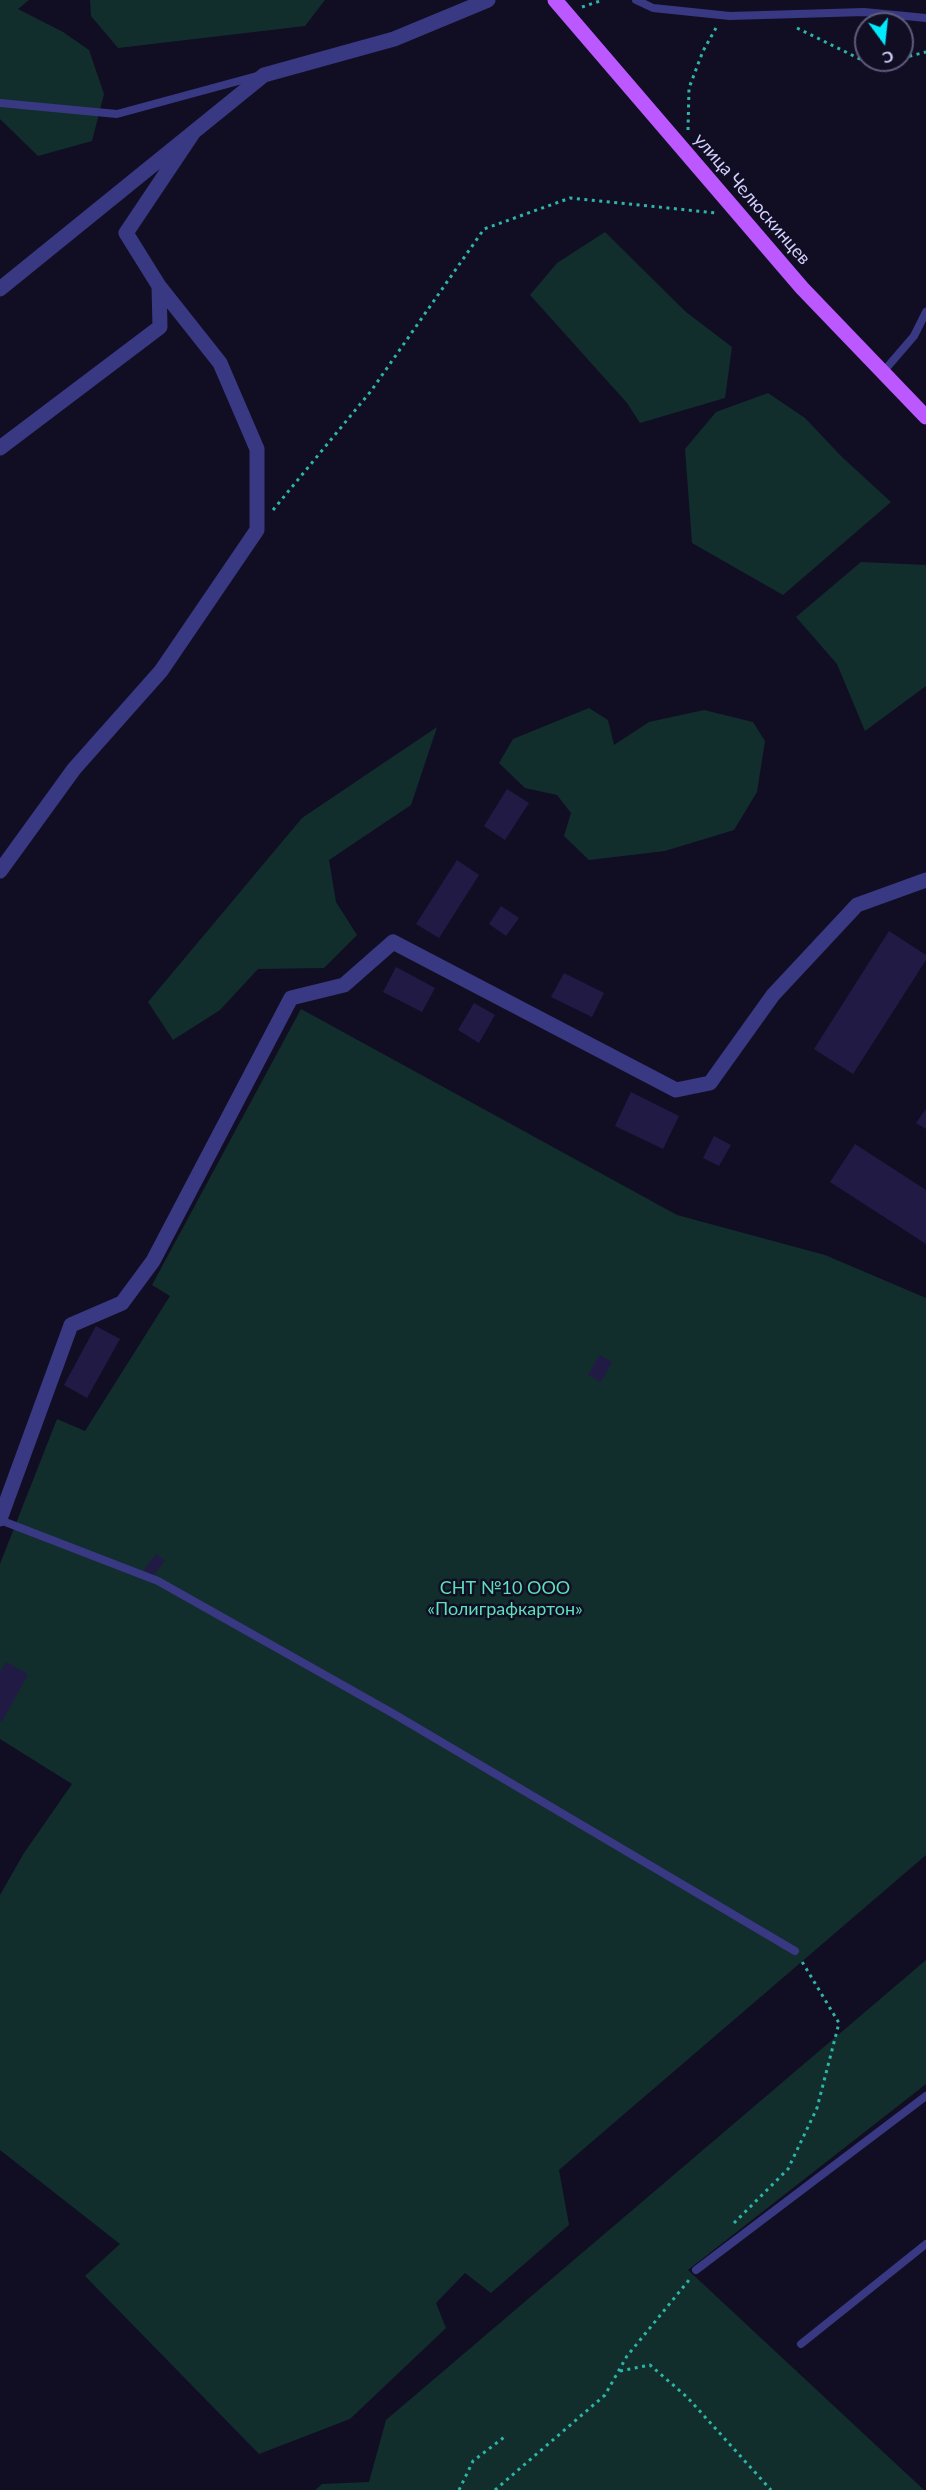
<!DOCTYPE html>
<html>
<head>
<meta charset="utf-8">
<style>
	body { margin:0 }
	#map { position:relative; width:926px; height:2490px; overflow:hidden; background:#110e24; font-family:Lato,sans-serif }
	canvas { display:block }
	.north { position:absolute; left:854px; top:12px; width:60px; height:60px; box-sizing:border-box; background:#110e24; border:2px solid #5f5c7c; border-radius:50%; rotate:165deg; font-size:16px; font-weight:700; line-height:24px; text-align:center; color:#d4d1ff }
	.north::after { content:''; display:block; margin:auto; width:21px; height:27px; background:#00ebfc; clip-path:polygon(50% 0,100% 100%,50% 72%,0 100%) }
</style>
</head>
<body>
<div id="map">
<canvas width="926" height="2490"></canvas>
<div class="north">С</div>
</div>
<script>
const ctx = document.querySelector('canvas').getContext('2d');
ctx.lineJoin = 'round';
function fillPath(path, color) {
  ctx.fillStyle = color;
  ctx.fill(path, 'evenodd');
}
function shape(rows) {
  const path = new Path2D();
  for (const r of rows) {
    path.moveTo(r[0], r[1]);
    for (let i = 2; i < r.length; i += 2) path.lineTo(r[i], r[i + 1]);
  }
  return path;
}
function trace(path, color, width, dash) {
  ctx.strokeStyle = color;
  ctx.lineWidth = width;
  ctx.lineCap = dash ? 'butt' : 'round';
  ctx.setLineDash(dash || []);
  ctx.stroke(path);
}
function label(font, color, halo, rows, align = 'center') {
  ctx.font = font + ' Lato,sans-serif';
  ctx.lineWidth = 5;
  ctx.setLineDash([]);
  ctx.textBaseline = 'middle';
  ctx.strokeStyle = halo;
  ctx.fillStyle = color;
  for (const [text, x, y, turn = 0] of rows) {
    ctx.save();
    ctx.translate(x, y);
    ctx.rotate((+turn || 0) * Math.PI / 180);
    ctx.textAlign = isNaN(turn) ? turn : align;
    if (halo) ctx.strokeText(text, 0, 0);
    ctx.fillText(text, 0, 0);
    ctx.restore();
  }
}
fillPath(shape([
	[0,0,29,0,18,9,63,32,89,50,104,94,92,141,38,156,0,119],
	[90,0,325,0,305,26,118,48,91,16],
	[605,232,686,312,732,347,725,398,640,423,627,403,530,295,557,263],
	[768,393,805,418,842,457,891,502,783,595,692,543,685,449,716,412],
	[861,562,926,565,926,686,865,731,837,664,796,617],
	[589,708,608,720,614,745,649,722,704,710,753,722,765,741,757,792,734,830,665,851,589,860,564,836,571,813,557,795,525,788,499,763,513,739],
	[437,727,411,805,329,860,336,902,357,935,324,968,258,969,220,1010,173,1040,148,1002,302,818],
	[301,1009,677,1215,825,1255,926,1298,926,1855,559,2170,569,2225,491,2293,465,2273,436,2303,446,2328,350,2419,259,2454,85,2276,120,2244,0,2150,0,1895,24,1853,72,1784,0,1739,0,1564,57,1419,85,1431,170,1296,152,1285],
	[926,1960,926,2084,688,2270,924,2490,315,2490,322,2484,369,2482,386,2420]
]), '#112e2c');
fillPath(shape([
	[507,789,529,803,505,840,484,826],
	[457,860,479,875,439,938,416,924],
	[501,906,519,918,506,936,489,924],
	[889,931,926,955,926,960,853,1074,814,1049],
	[396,967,435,988,422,1012,383,992],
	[564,973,604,993,592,1017,551,997],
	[474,1003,495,1015,479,1043,458,1030],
	[631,1092,679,1116,663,1149,615,1126],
	[926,1109,926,1129,916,1123],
	[714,1136,731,1145,719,1166,703,1158],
	[855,1144,926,1190,926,1244,830,1182],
	[96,1326,120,1339,87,1398,64,1385],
	[599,1355,612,1362,601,1382,588,1375],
	[156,1554,165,1561,153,1576,144,1570],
	[6,1662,28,1674,2,1722,0,1720,0,1672]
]), '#211a45');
trace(shape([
	[582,7,603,0],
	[797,28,864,61,884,60],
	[902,58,926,52],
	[688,130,689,88,703,51,716,28],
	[273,510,371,391,484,229,570,198,717,213],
	[734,2223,788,2169,817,2108,839,2023,801,1960],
	[620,2371,650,2365,687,2397,771,2490],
	[459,2490,473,2461,507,2435],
	[495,2490,605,2395,627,2356,689,2280]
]), '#2eb5a8', 3, [3, 4.5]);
trace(shape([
	[636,0,653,8,730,16,864,12,926,18],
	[0,103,117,114,257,76],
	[883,372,914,336,926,312],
	[0,1520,158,1581,394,1714,795,1951],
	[696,2270,926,2096],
	[801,2344,926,2244]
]), '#393983', 8);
trace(shape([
	[0,289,264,75,394,39,488,0],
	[0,448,160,327,159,286],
	[0,871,74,769,161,671,257,530,257,449,220,363,159,286,126,233,193,133],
	[0,1519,71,1325,122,1303,153,1261,291,998,344,985,393,942,676,1090,710,1083,773,995,857,905,926,880]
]), '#393983', 15);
trace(shape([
	[555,0,802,288,926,417]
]), '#bb58ff', 15);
label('18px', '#d4d1ff', '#110e24', [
	["улица Челюскинцев",752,199,49]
]);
label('18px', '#5cdfba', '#110e24', [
	["СНТ №10 ООО",505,1588],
	["«Полиграфкартон»",505,1609]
]);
</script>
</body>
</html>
